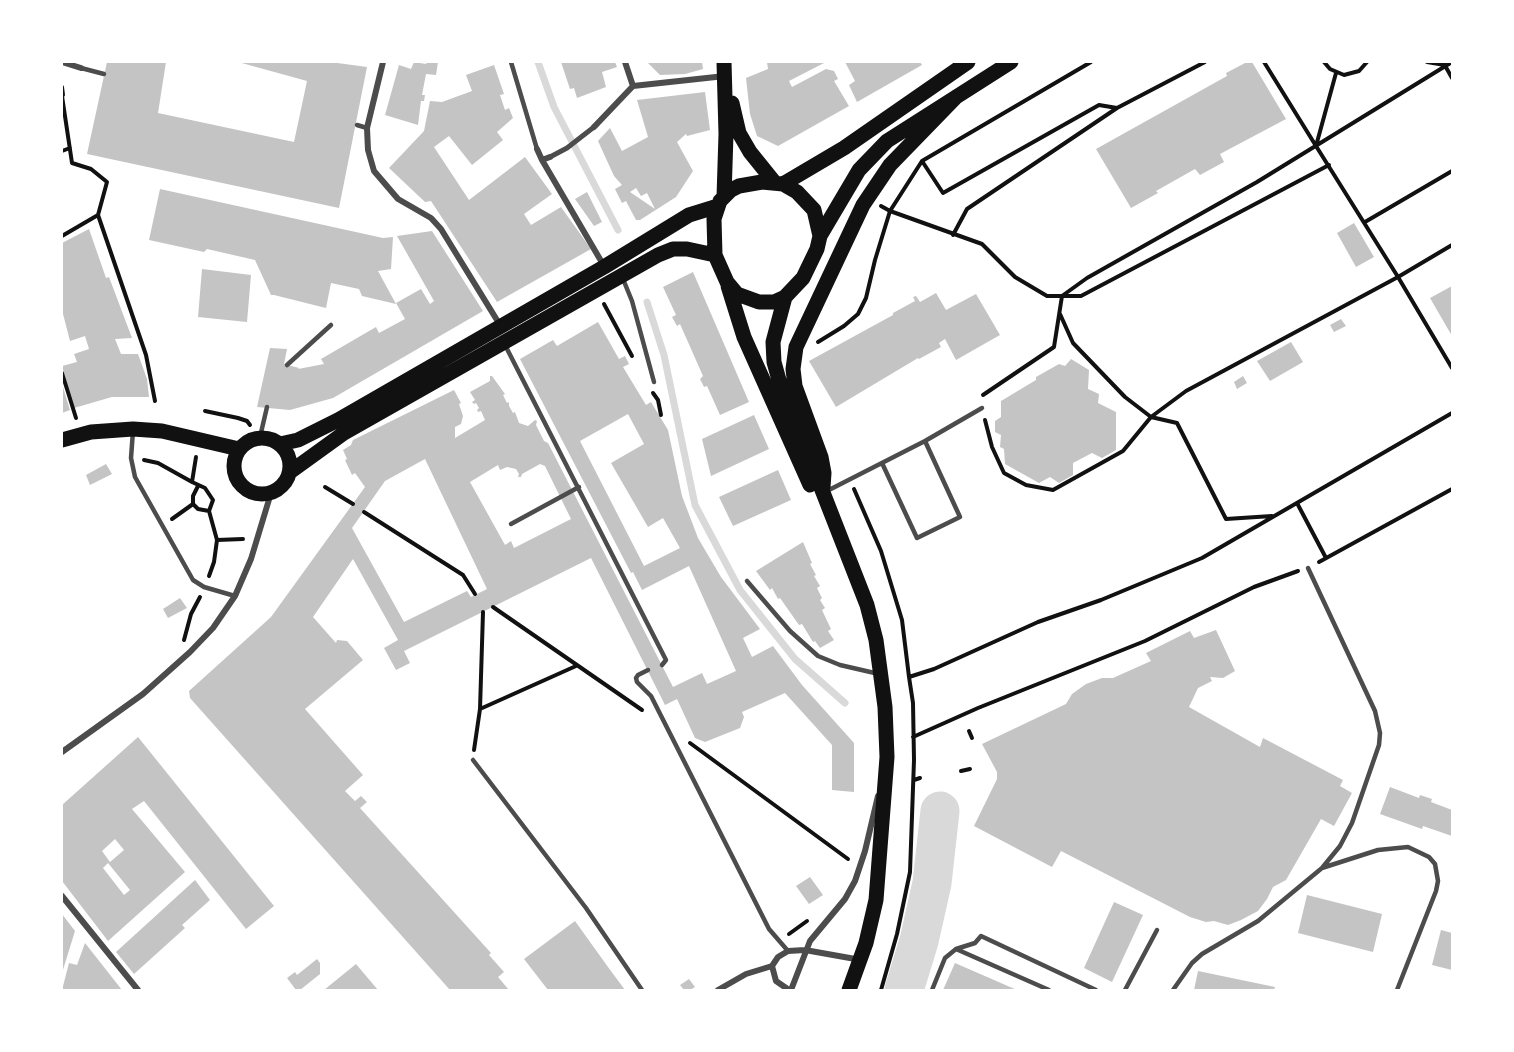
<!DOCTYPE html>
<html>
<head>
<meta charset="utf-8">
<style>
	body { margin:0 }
	#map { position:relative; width:1514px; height:1052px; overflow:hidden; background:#fff; font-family:"Titillium Web",sans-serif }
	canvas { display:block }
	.frame { position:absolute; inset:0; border:63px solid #fff; pointer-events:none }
</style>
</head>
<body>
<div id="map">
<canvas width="1514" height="1052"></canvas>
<div class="frame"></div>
</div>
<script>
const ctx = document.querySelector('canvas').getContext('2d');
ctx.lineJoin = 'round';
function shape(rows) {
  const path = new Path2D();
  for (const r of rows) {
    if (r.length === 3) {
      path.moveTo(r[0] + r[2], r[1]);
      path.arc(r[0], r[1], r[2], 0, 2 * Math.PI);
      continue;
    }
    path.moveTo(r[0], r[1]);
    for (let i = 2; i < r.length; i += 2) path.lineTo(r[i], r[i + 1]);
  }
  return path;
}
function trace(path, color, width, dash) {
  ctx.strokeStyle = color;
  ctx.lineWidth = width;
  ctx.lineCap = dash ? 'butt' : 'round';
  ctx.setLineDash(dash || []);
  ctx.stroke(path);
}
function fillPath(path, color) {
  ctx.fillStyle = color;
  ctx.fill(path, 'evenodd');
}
trace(shape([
	[538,62,554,107,618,230],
	[647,302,664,355,695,505,740,590,795,659,845,703]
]), '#d9d9d9', 7);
trace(shape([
	[904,990,919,941,932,883,940,811]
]), '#d9d9d9', 39);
fillPath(shape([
	[107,62,166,62,158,113,294,142,307,81,238,62,330,62,367,67,339,208,87,154],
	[414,62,426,64,427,62,438,62,436,75,426,74,422,95,425,95,424,101,421,101,418,125,385,115,399,65,411,69],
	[561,62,615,62,617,67,602,72,606,87,577,98,574,88,570,89],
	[647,62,702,62,703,69,685,74,660,75],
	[767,62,826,62,789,81,792,87,826,69,834,71,838,79,834,81,849,106,778,146,757,136,750,114,746,78,768,69],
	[845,62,920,62,922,65,857,102,849,85,855,81],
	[1247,62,1252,62,1286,119,1220,154,1224,162,1200,175,1195,169,1156,191,1158,193,1131,208,1096,149,1227,76,1226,73],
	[494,65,504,94,500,95,505,110,509,108,513,118,497,132,503,140,472,165,449,136,434,147,469,200,525,157,552,194,524,214,531,225,561,207,591,249,497,302,431,201,425,202,389,168,424,131,430,101,442,102,472,91,466,75],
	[705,92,710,130,687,136,686,134,677,142,693,171,676,197,640,220,636,220,627,203,626,201,622,203,615,189,622,185,614,176,598,141,610,128,622,151,648,137,637,100],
	[636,188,641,196,647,193,655,209,630,192],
	[160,189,383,238,393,237,391,269,378,271,396,304,362,296,359,289,331,283,326,308,274,295,271,295,255,260,207,249,204,252,149,240],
	[587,192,602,222,594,226,575,199],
	[1354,223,1374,257,1356,267,1337,233],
	[89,229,106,278,109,277,132,338,115,339,121,354,138,354,147,379,149,397,112,397,74,408,62,366,77,362,74,354,89,349,85,336,70,341,62,310,62,243],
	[432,231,483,311,333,398,290,410,257,407,270,348,287,349,284,364,299,368,298,369,324,364,321,359,376,327,379,333,405,319,396,303,421,289,430,304,434,301,397,236],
	[202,269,251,275,247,322,198,317],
	[693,272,749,402,720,415,707,386,704,387,700,379,703,376,680,324,677,326,672,317,676,315,663,287],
	[1452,286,1452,336,1430,298],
	[936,293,946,310,976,294,1000,335,956,360,945,339,939,343,941,347,919,359,918,358,836,407,809,361,893,315,893,313,915,301,913,297,916,296,920,302],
	[1341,319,1346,326,1334,332,1330,325],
	[598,322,619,359,625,356,629,364,623,367,646,405,651,402,668,430,682,496,698,538,721,577,760,629,743,638,752,657,773,646,802,685,854,743,854,792,832,790,832,745,785,693,742,712,744,717,740,728,705,742,695,738,677,699,665,705,591,558,404,651,410,663,396,670,384,648,398,640,353,559,313,617,336,643,337,640,347,641,363,660,305,709,363,775,345,791,355,801,361,796,367,802,360,808,491,953,489,955,504,972,498,977,509,990,450,990,190,698,189,691,271,617,365,487,355,473,352,475,345,460,347,459,343,450,351,445,353,440,454,390,461,403,459,404,463,416,461,424,455,427,455,438,485,420,481,411,478,412,477,410,479,408,476,403,474,404,472,402,475,400,470,392,490,381,490,376,492,376,505,394,503,395,507,403,509,402,509,406,513,413,515,412,519,423,528,426,535,420,537,421,536,425,544,441,548,443,673,687,702,673,707,684,736,671,689,566,642,590,633,572,631,573,520,359,553,340,557,346],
	[628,414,644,444,611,463,648,527,663,518,680,548,644,566,580,441],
	[425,459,487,589,471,597,467,591,404,622,352,528,385,481],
	[540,464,545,466,571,519,514,548,511,541,505,545,470,482,498,465,500,470,507,467,516,469,519,474,518,477,521,477,522,474],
	[1291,342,1303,362,1270,381,1257,361],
	[1071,359,1089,370,1088,389,1099,394,1098,403,1116,412,1116,450,1102,458,1092,453,1073,463,1073,475,1059,483,1050,477,1039,483,1005,464,1004,449,1000,447,1001,435,995,432,995,421,1001,417,1001,401,1036,380,1036,377,1059,364,1065,366],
	[1243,376,1247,383,1237,389,1234,382],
	[62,384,70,410,62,413],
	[754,415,769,449,711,476,702,439],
	[106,464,112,474,90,485,86,475],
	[778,470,791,500,733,526,719,497],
	[803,542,812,563,810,564,816,575,814,576,820,586,817,588,822,598,820,600,825,608,822,610,831,629,828,631,834,640,820,648,815,641,813,642,802,624,799,625,780,598,778,599,772,588,770,590,756,571],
	[180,598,187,608,168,618,163,609],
	[1216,630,1235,671,1223,678,1210,677,1212,681,1198,688,1189,707,1260,747,1263,738,1343,780,1340,786,1352,793,1334,826,1321,819,1286,880,1273,887,1267,899,1258,911,1241,920,1228,925,1214,921,1206,922,1190,917,1061,851,1052,867,974,826,997,779,997,772,982,744,1066,704,1072,694,1086,684,1102,678,1113,678,1151,661,1146,653,1190,631,1194,638],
	[138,737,274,906,246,929,144,801,132,809,185,872,108,941,62,881,62,805],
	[115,839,124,850,110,862,102,851],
	[108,863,130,890,124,895,103,868],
	[1390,787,1419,798,1420,795,1432,799,1431,802,1452,810,1452,836,1423,826,1422,829,1380,814],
	[810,877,823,895,809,904,796,886],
	[195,880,210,900,182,925,185,928,134,974,116,952],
	[1307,895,1382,914,1373,952,1298,933],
	[1114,902,1143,915,1112,982,1084,968],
	[62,914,75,931,62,973],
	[575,921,608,967,625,990,548,990,524,959],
	[1441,930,1452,933,1452,970,1432,965],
	[85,943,122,990,62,990,69,963,77,965],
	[317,959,320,963,320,974,300,990,296,990,287,978,295,972,297,975],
	[955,963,1017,990,943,990],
	[356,964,378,990,324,990],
	[1198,971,1275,987,1274,990,1194,990],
	[689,979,695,987,690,990,684,990,680,985]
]), '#c4c4c4');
trace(shape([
	[1264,62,1316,146,1336,73],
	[1324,62,1330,69,1344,75,1359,71,1367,62],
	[1427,62,1445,65],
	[1443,62,1452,78],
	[62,87,63,95],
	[62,96,72,163,91,169,107,182,98,215,146,355,155,401],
	[1316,146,1398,277,1452,245],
	[62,151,70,148],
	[922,161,943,193,1099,105,1117,108],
	[881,206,890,211,982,244,1015,277,1047,296,1081,296,1329,165],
	[1365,222,1452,171],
	[953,235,967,209,1117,108,1205,62],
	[62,236,98,215],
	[604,304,632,356],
	[1060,314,1073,343,1125,397,1151,417,1177,423,1226,519,1272,516],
	[818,342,844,326,858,314,866,298,875,260,890,211,922,161,1091,62],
	[62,373,76,418],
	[653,393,658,400,661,415],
	[983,395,1054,347,1062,296,1087,278,1257,182,1452,62],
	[205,411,238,418,247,421,250,425],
	[985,420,992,447,1004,473,1026,485,1053,490,1123,451,1151,417,1186,391,1398,277,1452,368],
	[196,457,192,482,205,488,213,500,209,511,217,540,214,562,209,576],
	[144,460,158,463,192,482],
	[325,487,353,504],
	[854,489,881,551,902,620,909,677,934,669,1038,622,1101,600,1202,558,1452,413],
	[1297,503,1326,558],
	[193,504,198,509,209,511],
	[364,512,463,575,475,594],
	[172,519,193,504,193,496,198,486],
	[217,540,243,539],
	[1319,562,1452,489],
	[493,607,642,710],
	[184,640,191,614,200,597],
	[480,709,576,666],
	[969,731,972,738],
	[913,737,978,708,1145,641,1254,587,1298,571],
	[690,743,848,859],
	[474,750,480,709,483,612],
	[961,771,970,769],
	[914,780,920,778],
	[789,934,807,921],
	[881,990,897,934,910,872,914,760,913,703,909,677]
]), '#111', 4);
trace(shape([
	[511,62,537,149],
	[81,68,104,74],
	[357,125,367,128],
	[623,279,632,301,654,382],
	[505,345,666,660,662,665],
	[287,365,331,325],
	[133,431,131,458,135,477,193,580,204,587,235,596],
	[260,437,267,407],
	[882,463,917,538,960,517,925,441,982,408],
	[825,492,925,441],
	[511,524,579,487],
	[1308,568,1375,711,1380,733,1379,745,1352,823,1340,846,1322,868],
	[747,581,790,631,818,656,840,665,879,674],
	[648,670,638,675,636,678,637,682,651,696,769,929,788,951],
	[473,760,586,908,642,990],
	[956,949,1049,990],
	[932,990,945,958,956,949,975,943,981,936,1096,990],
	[1125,990,1157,930],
	[1173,990,1192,963,1202,954,1258,921,1322,868,1378,850,1408,847,1429,857,1435,864,1438,881,1436,891,1397,990]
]), '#4c4c4c', 4.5);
trace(shape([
	[550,157,567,148,594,127]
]), '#4c4c4c', 5);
trace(shape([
	[62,62,81,68],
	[383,62,367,128,368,150,374,171,398,199,431,218,441,229,500,325],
	[625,62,633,86],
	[594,127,633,86,725,76],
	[537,149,542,160],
	[550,157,542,160,604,266],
	[62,752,143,694,190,652,213,628,235,596,251,559,271,493],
	[62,896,138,990],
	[772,966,778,957,788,951,805,950,861,960],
	[772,966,776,981,789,990],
	[718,990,746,974,772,966],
	[791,990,810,941,845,899,855,881,865,851,878,796]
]), '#4c4c4c', 6);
trace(shape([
	[732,103,739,133,750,152,775,183],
	[762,182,783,184,797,192,814,210,820,236,817,249,803,278,785,297,774,302,759,302,737,294,727,282,715,255,714,219,720,201,731,190,739,186,762,182],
	[783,184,844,148,968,62],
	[724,197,726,134,724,62],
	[820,236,859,170,887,141,1011,62],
	[728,286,744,337,810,485],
	[785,297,773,342,774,362,779,380,867,605,876,640,885,707,887,757,876,900,866,943,849,990],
	[262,466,28],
	[62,440,91,432,133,429,162,431,239,449],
	[280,444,298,440,338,420,604,267,689,215,718,206],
	[290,472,344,433,658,255,673,249,687,249,715,255],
	[823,487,824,473,821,457,795,386,793,369,796,347,863,205,890,165,956,97]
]), '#111', 15);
</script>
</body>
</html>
